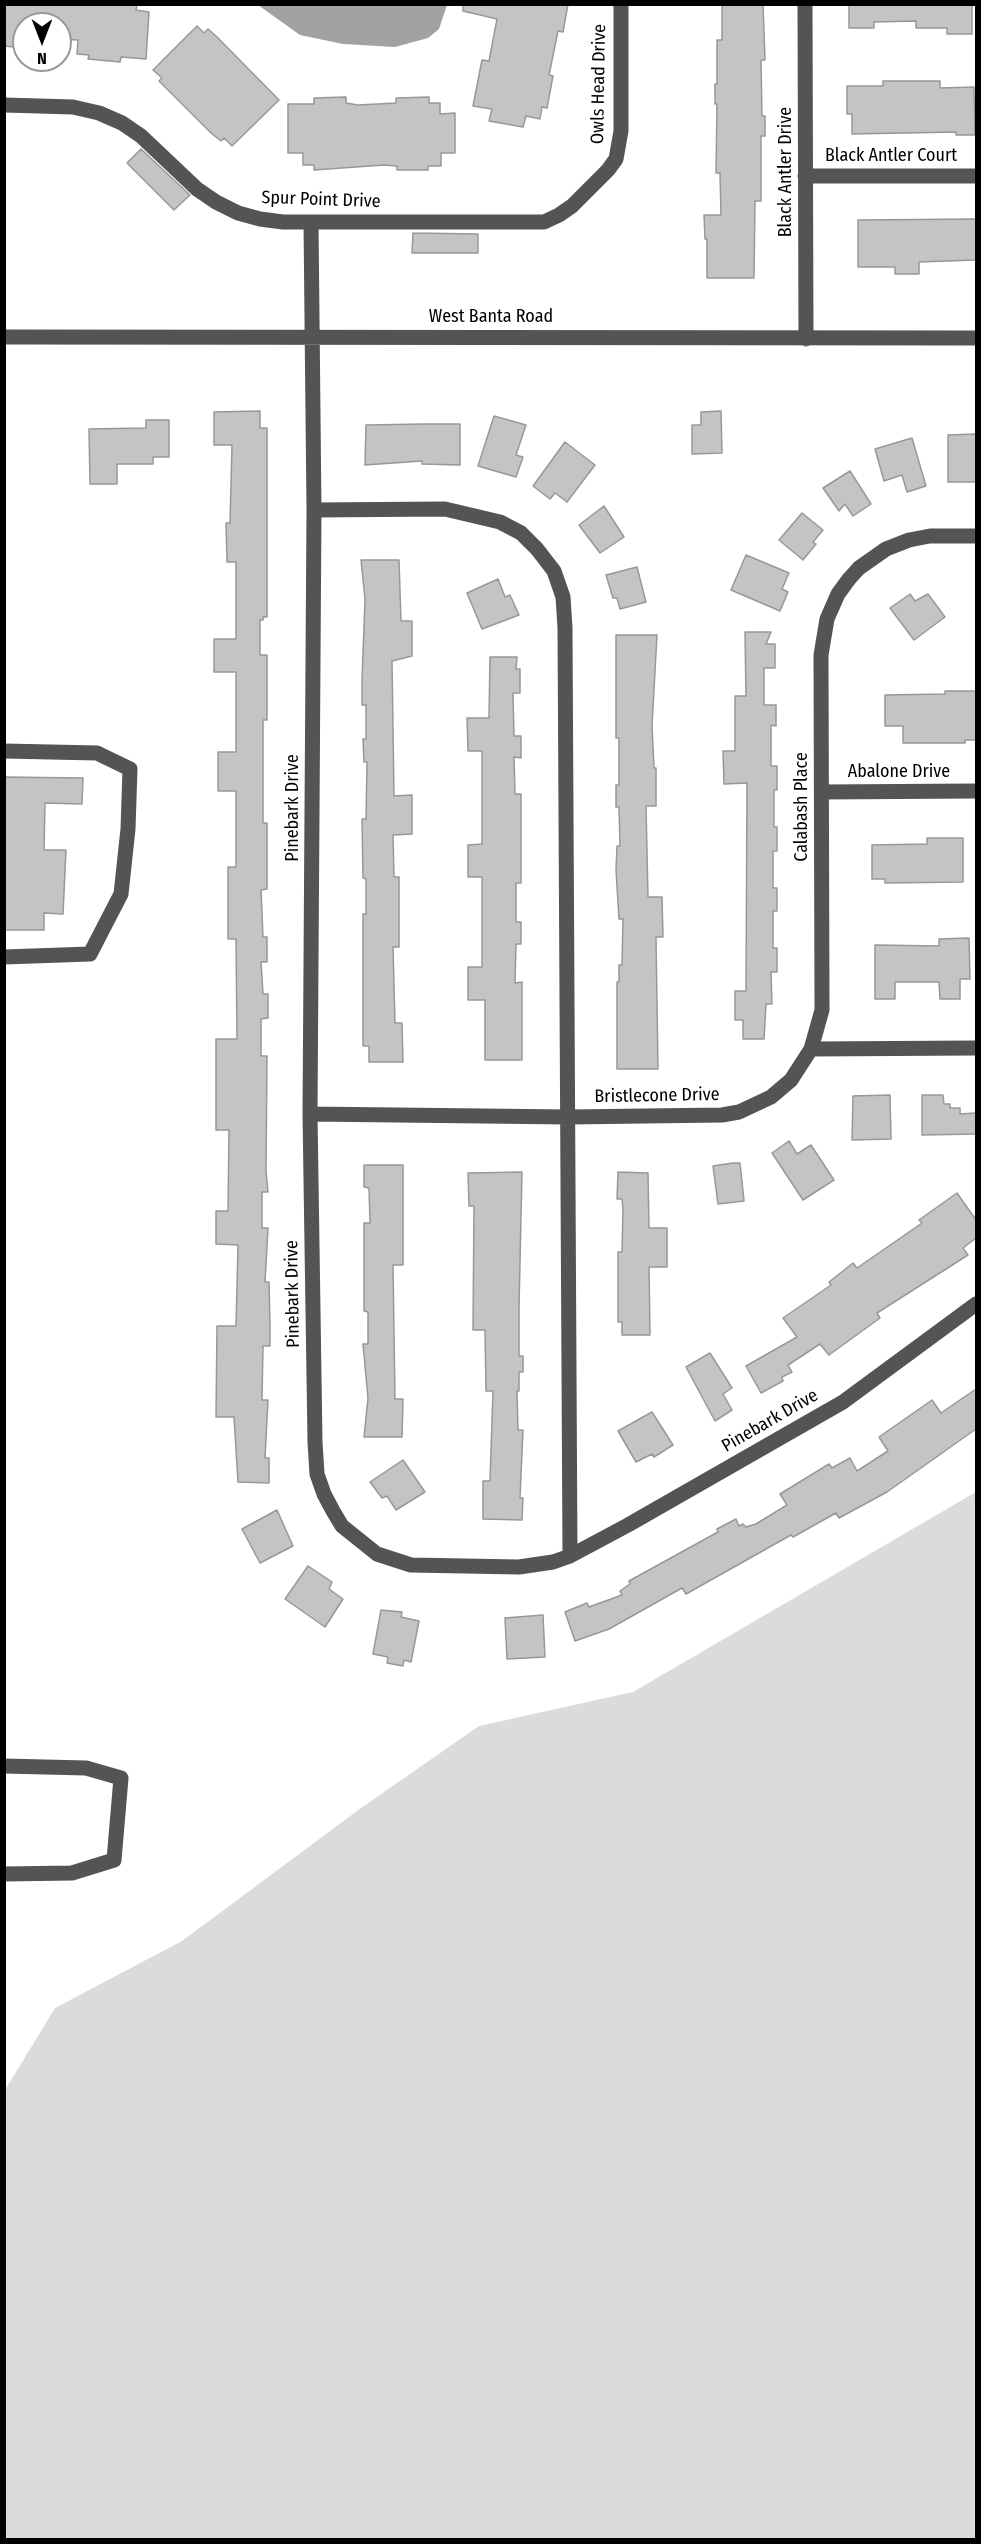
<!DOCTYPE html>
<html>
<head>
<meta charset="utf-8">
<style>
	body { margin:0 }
	#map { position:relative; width:981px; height:2544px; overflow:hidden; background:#fff; font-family:"Fira Sans Condensed",sans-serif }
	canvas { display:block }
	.frame { position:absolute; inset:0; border:6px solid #000; pointer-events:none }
	.north { position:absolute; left:12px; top:12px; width:60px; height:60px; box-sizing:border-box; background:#fff; border:2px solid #999; border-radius:50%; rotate:180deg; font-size:16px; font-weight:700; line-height:24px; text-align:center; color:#000 }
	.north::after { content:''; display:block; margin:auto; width:21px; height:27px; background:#000; clip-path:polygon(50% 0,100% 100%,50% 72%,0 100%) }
</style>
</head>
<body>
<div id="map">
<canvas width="981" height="2544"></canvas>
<div class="frame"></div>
<div class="north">N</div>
</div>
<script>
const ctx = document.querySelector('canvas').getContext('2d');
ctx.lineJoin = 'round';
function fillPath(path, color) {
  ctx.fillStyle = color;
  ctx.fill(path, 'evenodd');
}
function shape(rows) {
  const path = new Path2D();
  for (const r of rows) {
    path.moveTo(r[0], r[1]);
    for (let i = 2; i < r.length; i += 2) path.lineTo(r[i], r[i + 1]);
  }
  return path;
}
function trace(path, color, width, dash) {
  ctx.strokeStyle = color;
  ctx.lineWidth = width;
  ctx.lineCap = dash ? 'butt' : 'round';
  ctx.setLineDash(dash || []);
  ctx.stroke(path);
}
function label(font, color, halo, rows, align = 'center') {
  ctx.font = font + ' "Fira Sans Condensed",sans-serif';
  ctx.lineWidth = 6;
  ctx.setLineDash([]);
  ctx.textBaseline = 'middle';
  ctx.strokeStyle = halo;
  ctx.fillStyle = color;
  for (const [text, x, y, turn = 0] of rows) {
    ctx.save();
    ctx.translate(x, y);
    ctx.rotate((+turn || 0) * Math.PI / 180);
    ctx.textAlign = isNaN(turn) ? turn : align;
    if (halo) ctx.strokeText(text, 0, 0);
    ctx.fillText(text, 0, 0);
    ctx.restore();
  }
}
fillPath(shape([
	[976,1492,976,2539,5,2539,5,2090,55,2008,182,1941,361,1808,479,1726,633,1692]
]), '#dbdbdb');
fillPath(shape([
	[258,5,447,4,447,5,439,29,428,38,395,47,343,44,300,35]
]), '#a2a2a2');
const building = shape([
	[4,4,137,4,136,10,149,12,146,59,121,57,120,62,88,59,89,55,77,54,78,40,60,39,60,24,24,24,24,48,4,46,4,4],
	[463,4,568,4,563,32,558,31,549,75,553,76,547,108,542,107,540,119,526,116,523,127,489,121,492,109,473,106,482,60,489,61,497,19,463,11,463,4],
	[722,4,763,4,765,60,761,60,762,116,765,116,765,136,761,136,761,201,755,201,754,278,707,278,707,239,705,239,704,215,721,215,720,173,716,173,717,104,715,104,715,84,717,84,717,40,722,40,722,4],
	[849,4,972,4,972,34,947,34,947,28,916,28,916,21,874,22,874,28,849,28,849,4],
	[197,26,204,33,208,29,216,36,279,100,232,146,224,138,221,141,211,133,159,81,162,78,153,70,197,26],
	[883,81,940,81,940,88,974,87,975,135,956,135,956,132,852,134,852,114,847,114,847,86,883,86,883,81],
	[346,97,346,103,358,105,396,103,396,98,429,97,429,103,440,103,440,114,455,113,455,153,441,153,441,166,428,166,428,170,397,170,397,166,384,165,314,170,314,165,303,165,303,153,288,153,288,104,314,104,314,98,346,97],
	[141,149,190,195,174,210,127,163,141,149],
	[976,219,976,260,919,262,919,274,895,274,895,267,858,267,858,220,976,219],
	[413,233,478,234,478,253,412,253,413,233],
	[260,411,260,428,267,428,267,617,263,617,263,620,260,620,260,655,267,655,267,720,263,720,263,823,267,823,267,889,261,890,263,937,267,937,267,962,261,962,263,994,268,994,268,1018,261,1019,261,1056,267,1056,266,1171,268,1192,262,1192,262,1228,268,1228,265,1282,269,1282,270,1326,270,1346,263,1346,262,1400,268,1400,265,1458,269,1458,269,1483,238,1482,234,1417,216,1417,217,1326,236,1326,238,1245,216,1244,216,1211,228,1211,229,1130,216,1130,216,1039,237,1039,236,939,228,939,228,867,236,867,236,791,218,791,218,752,236,752,236,672,214,672,214,639,236,639,236,562,227,562,226,523,230,523,232,445,214,445,214,412,260,411],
	[721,411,722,453,692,454,692,425,701,425,701,412,721,411],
	[494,416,526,425,516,455,523,457,516,477,478,466,494,416],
	[146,420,169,420,169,457,153,457,153,464,117,464,117,484,90,484,89,429,146,428,146,420],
	[423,424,460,424,460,465,422,464,422,461,365,465,366,425,423,424],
	[976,434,976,482,948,482,948,435,976,434],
	[912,438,926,486,907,492,902,475,884,481,875,449,912,438],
	[565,442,595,465,567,502,555,493,550,499,533,486,565,442],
	[850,471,871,504,853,516,845,504,839,511,823,488,850,471],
	[604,506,624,537,600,553,579,525,604,506],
	[802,513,823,530,813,542,816,544,803,560,779,540,802,513],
	[746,555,789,573,782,589,788,592,780,611,731,590,746,555],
	[361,560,399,560,401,621,412,621,412,656,392,661,394,796,412,795,412,834,393,835,394,877,399,877,399,947,393,947,395,1023,402,1023,403,1062,369,1062,369,1046,363,1046,363,914,366,914,366,879,363,878,362,819,366,819,367,762,364,762,363,739,366,739,366,705,362,705,362,681,365,599,361,560],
	[637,567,646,602,620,609,617,598,613,598,606,575,637,567],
	[498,579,505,597,510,595,519,615,482,629,467,593,498,579],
	[910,594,915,601,928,594,945,617,914,640,890,608,910,594],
	[745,632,771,632,766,644,775,644,775,668,764,668,764,705,776,705,776,726,771,725,771,766,777,766,777,790,774,790,774,827,777,827,777,851,773,851,773,888,777,888,777,911,773,911,773,948,777,948,777,972,771,972,772,1004,766,1004,764,1039,743,1039,743,1020,735,1020,735,991,746,991,747,783,724,784,723,751,735,751,735,696,746,696,745,632],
	[616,635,657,635,652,726,654,768,656,768,656,806,646,806,648,897,662,897,663,937,656,937,658,1069,617,1069,617,982,619,982,619,965,622,965,623,919,619,919,616,870,617,846,620,846,619,807,616,807,616,785,619,785,619,738,616,738,616,635],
	[490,657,517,657,516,669,520,669,520,693,513,693,514,736,521,736,521,758,514,757,515,794,521,794,521,883,516,883,516,922,521,922,521,944,516,944,515,983,522,982,522,1060,485,1060,485,1000,468,1000,468,967,482,967,482,877,468,877,468,845,482,844,482,751,468,751,467,718,489,718,490,657],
	[945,691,976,691,976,740,965,740,965,743,903,743,903,726,885,726,885,695,945,694,945,691],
	[4,777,83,778,82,804,45,803,44,850,66,850,63,914,44,913,44,930,4,930,4,777],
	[927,838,963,838,963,882,885,883,885,879,872,879,872,845,927,844,927,838],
	[969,938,970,979,960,979,960,999,940,999,939,982,895,982,895,999,875,999,875,945,939,946,939,939,969,938],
	[890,1095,891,1139,852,1140,853,1096,890,1095],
	[922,1095,943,1095,944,1104,950,1104,950,1108,960,1108,960,1114,976,1113,976,1134,922,1135,922,1095],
	[789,1141,797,1154,811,1145,834,1180,803,1200,772,1153,789,1141],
	[733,1163,740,1163,744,1201,718,1204,713,1166,733,1163],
	[364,1165,403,1165,403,1265,393,1265,395,1399,403,1399,402,1437,364,1437,368,1398,363,1344,368,1344,368,1312,364,1311,364,1223,370,1223,369,1188,364,1187,364,1165],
	[522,1172,519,1307,519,1356,523,1356,523,1372,519,1372,519,1391,517,1391,518,1430,523,1430,520,1498,523,1498,522,1520,483,1519,483,1481,490,1481,493,1391,486,1391,485,1330,473,1330,474,1206,469,1206,468,1173,522,1172],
	[618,1172,648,1173,649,1228,667,1228,667,1267,649,1267,650,1335,622,1335,622,1322,618,1322,618,1252,622,1252,623,1210,622,1199,617,1199,618,1172],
	[957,1193,976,1220,976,1238,963,1248,968,1255,877,1313,880,1318,829,1355,820,1344,788,1365,792,1372,782,1377,783,1381,761,1393,746,1366,797,1337,783,1318,831,1285,829,1282,853,1263,857,1268,922,1223,919,1220,957,1193],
	[710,1353,732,1388,723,1394,732,1410,715,1421,686,1367,710,1353],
	[976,1389,976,1429,887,1492,839,1518,836,1513,793,1537,791,1535,686,1594,682,1588,609,1629,575,1641,565,1612,587,1603,589,1607,622,1595,620,1591,630,1584,629,1581,718,1532,717,1529,736,1519,739,1526,743,1524,746,1527,756,1524,787,1505,780,1494,829,1464,832,1468,850,1458,857,1471,888,1451,879,1437,932,1400,941,1413,976,1389],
	[652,1412,673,1445,654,1457,652,1454,636,1462,618,1431,652,1412],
	[403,1460,425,1492,396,1510,387,1496,382,1498,370,1482,403,1460],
	[277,1510,293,1546,260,1563,242,1529,277,1510],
	[308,1566,332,1582,329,1589,343,1599,325,1627,285,1599,308,1566],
	[381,1610,402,1612,401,1617,419,1621,411,1662,404,1660,403,1666,387,1663,388,1657,373,1654,381,1610],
	[543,1615,545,1657,507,1659,505,1618,543,1615]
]);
fillPath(building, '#c4c4c4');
trace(building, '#989898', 1.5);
trace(shape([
	[805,4,806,339],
	[4,105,73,107,99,113,122,123,141,136,197,189,216,202,238,213,260,219,283,222,544,222,559,215,572,206,608,170,616,159,621,131,621,4],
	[805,176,976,176],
	[311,222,314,510,310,1114,315,1442,317,1474,324,1494,333,1511,342,1526,377,1554,411,1565,519,1567,553,1562,570,1556,628,1525,843,1402,976,1304],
	[4,337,976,338],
	[314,510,445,509,500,522,521,533,537,549,554,571,563,597,565,628,570,1556],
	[4,751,97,753,130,769,128,829,121,894,90,954,4,957],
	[822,792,976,791],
	[811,1049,822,1010,821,655,827,619,838,594,849,579,859,568,886,549,909,540,930,536,976,536],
	[310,1114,569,1117,722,1115,739,1112,771,1097,791,1080,811,1049,976,1048],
	[4,1766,86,1768,121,1778,114,1860,72,1873,4,1874]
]), '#545454', 15);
label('18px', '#000', '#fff', [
	["Owls Head Drive",599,84,-89],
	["Black Antler Court",891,156],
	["Black Antler Drive",786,172,-90],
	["Spur Point Drive",321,200,2],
	["West Banta Road",491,317],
	["Abalone Drive",899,772],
	["Calabash Place",802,807,-90],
	["Pinebark Drive",293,808,-90],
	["Bristlecone Drive",657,1096,-1],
	["Pinebark Drive",293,1294,-91],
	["Pinebark Drive",770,1421,-30]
]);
</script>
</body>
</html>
